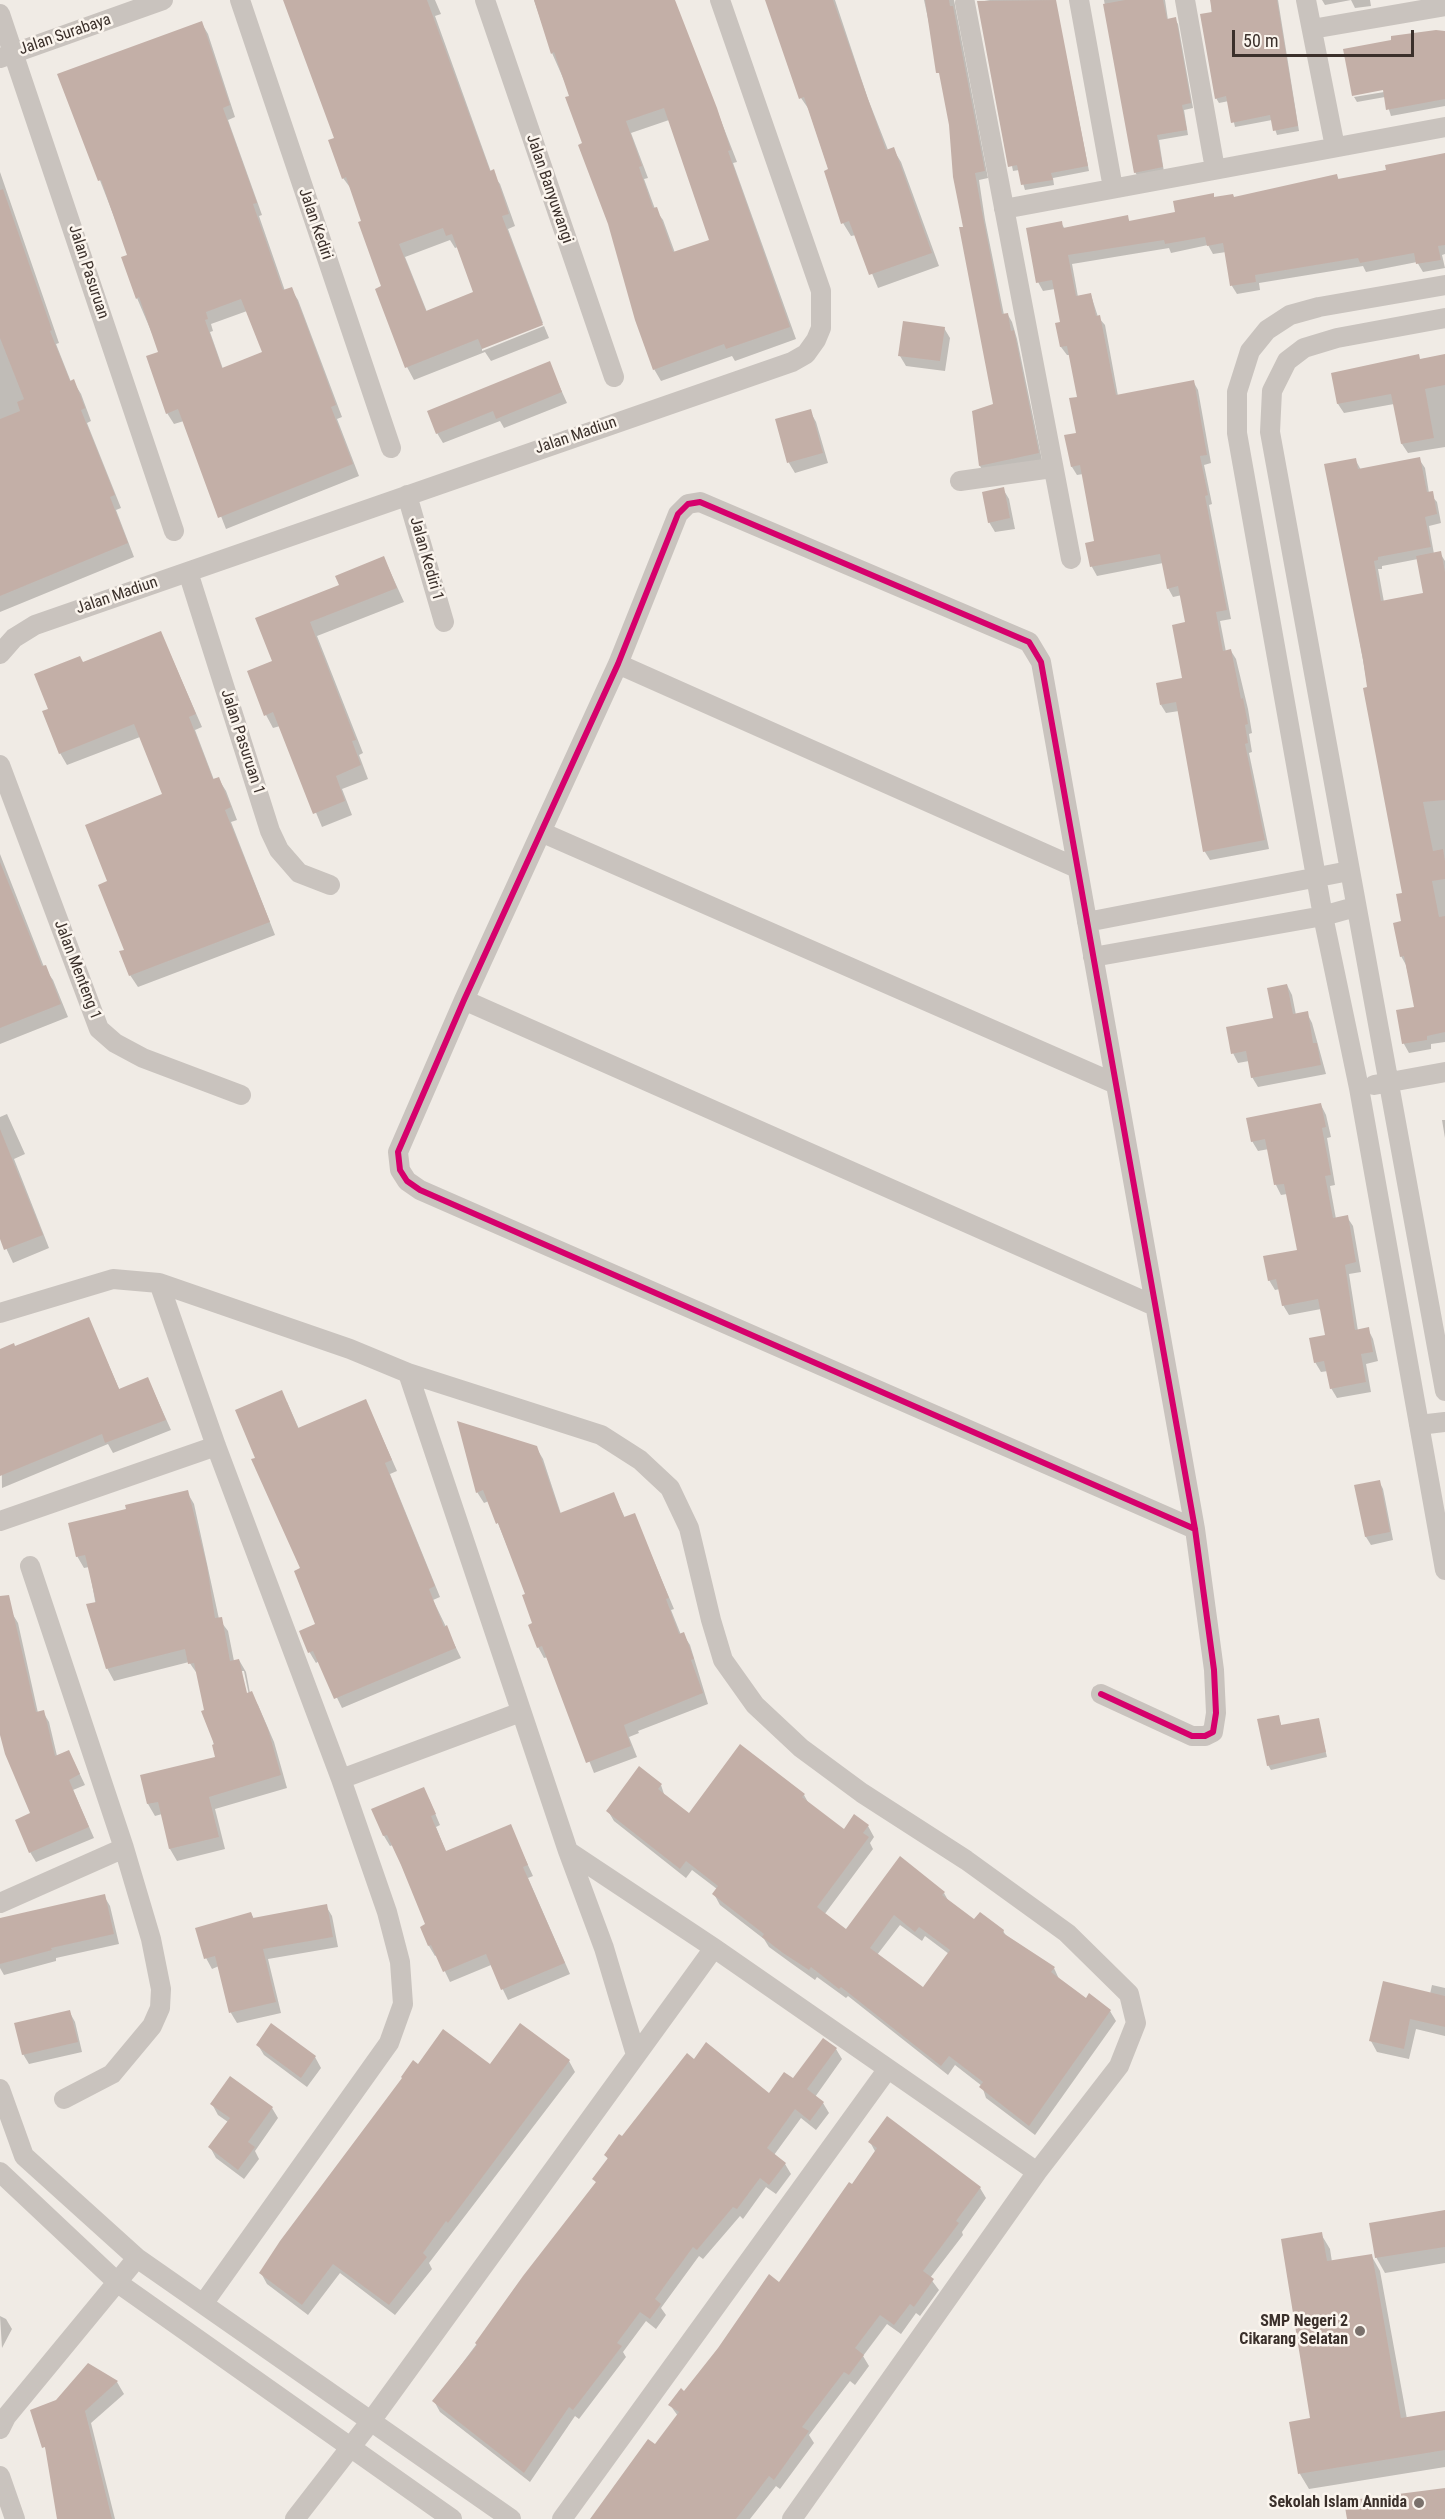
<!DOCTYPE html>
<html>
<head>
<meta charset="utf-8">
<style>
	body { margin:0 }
	#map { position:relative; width:1445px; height:2519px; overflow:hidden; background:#f0ebe5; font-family:"Roboto Condensed",sans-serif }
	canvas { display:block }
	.scale { position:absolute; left:1232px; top:30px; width:182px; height:27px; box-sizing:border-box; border:3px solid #3b302b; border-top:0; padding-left:8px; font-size:18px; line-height:21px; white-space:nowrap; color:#3b302b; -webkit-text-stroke:4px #fbf5ee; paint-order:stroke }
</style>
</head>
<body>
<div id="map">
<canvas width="1445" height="2519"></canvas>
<div class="scale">50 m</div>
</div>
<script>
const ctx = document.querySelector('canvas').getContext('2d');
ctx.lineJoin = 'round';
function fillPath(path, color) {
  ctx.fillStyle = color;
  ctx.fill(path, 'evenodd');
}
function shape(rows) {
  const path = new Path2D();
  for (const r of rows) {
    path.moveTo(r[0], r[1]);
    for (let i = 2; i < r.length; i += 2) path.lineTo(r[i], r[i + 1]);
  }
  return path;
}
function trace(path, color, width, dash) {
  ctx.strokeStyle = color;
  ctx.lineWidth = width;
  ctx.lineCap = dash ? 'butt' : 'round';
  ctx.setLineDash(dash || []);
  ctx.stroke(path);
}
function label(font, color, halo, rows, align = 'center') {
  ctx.font = font + ' "Roboto Condensed",sans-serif';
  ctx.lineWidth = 5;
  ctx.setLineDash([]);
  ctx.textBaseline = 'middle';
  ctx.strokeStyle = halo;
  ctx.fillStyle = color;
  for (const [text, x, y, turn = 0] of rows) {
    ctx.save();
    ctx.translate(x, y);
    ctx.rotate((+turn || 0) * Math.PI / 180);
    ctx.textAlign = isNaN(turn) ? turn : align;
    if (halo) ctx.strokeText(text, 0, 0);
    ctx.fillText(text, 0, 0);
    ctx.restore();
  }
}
fillPath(shape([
	[287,0,435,0,441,14,435,16,491,172,500,184,515,226,508,229,543,323,482,347,482,351,544,326,549,338,491,361,485,352,414,380,407,367,352,190,343,178,336,139],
	[450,240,455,248,458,247,474,293,427,312,405,257],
	[534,0,674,0,737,162,733,163,796,339,735,361,732,356,661,381,654,369,571,96,552,53],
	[669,120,711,241,675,253,663,220,655,209,644,179,648,178,631,133],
	[767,0,835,0,868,99,888,150,893,149,901,162,939,266,878,288,856,235,851,236,843,223,830,170,810,111,801,98],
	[924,0,954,0,988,178,979,180,985,220,1004,315,1008,315,1012,322,1017,339,1042,460,984,473,980,466,974,412,994,406,965,228,951,125],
	[990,0,1055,0,1089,171,1053,178,1054,185,1025,190,1019,170,1013,171,979,2],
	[1104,0,1165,0,1168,20,1175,19,1178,24,1193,108,1184,110,1188,135,1159,140,1164,172,1138,177,1135,172],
	[1211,0,1278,0,1299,131,1277,135,1272,120,1235,127,1229,101,1219,103,1216,98],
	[1322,0,1370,0,1371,6,1355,8,1351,0,1325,5],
	[201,22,208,34,235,117,228,120,262,215,259,216,285,291,291,289,298,300,342,417,337,419,359,476,226,529,184,421,174,424,167,413,160,352,137,298,129,255,59,75],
	[247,311,264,353,223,369,210,332,213,331,211,324],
	[1445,31,1445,106,1391,116,1385,97,1357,102,1354,97,1390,91],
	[1445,158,1445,254,1442,255,1445,268,1423,272,1417,262,1366,272,1363,266,1259,283,1260,290,1237,294,1232,286,1226,252,1213,254,1208,245,1171,253,1169,248,1072,264,1078,297,1091,295,1098,317,1105,325,1118,396,1193,381,1198,390,1211,463,1204,465,1212,504,1209,505,1231,619,1220,621,1226,652,1231,651,1236,659,1248,709,1252,733,1249,734,1252,752,1249,753,1269,849,1210,860,1205,852,1179,711,1166,713,1161,705,1183,679,1187,624,1182,595,1173,597,1168,588,1163,563,1097,576,1092,567,1087,544,1096,542,1083,474,1077,475,1072,467,1078,434,1078,398,1070,355,1067,355,1061,347,1062,323,1055,289,1043,291,1038,282,1061,223,1065,229,1127,217,1130,222,1177,213,1215,199,1234,198,1337,176,1339,180],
	[0,172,59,343,56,344,71,382,73,381,81,394,91,421,87,423,121,508,116,510,134,557,0,612],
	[944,328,950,338,945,371,906,366,900,356],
	[1445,355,1445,447,1408,453,1402,444,1394,404,1344,413,1338,404,1333,375],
	[549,363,567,403,504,428,500,421,443,443,437,433],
	[810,411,816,422,828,463,795,473,789,463,777,420],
	[1355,459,1361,470,1419,459,1425,468,1429,493,1437,502,1441,523,1429,526,1434,554,1440,553,1445,561,1445,1042,1431,1044,1431,1049,1409,1053,1404,1044,1398,1011,1416,1008,1406,965,1401,956,1404,894,1342,540],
	[1418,559,1425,595,1384,602,1378,569,1382,569,1382,566],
	[1003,489,1009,499,1015,529,995,532,989,522],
	[384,558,404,602,317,636,363,753,359,755,368,779,342,789,352,815,322,827,280,726,273,728,266,715,274,662,341,585],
	[161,633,202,727,195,730,214,780,218,778,226,791,237,820,231,822,275,935,138,987,130,975,109,882,164,795,140,737,67,765,60,753,50,710,83,664],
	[0,854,44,967,53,980,68,1017,0,1044],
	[1287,985,1292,995,1296,1015,1307,1013,1312,1023,1326,1074,1258,1087,1252,1077,1249,1061,1238,1063,1233,1053,1275,1019],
	[1321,1105,1326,1115,1331,1137,1327,1138,1335,1185,1330,1186,1336,1219,1347,1217,1353,1226,1361,1272,1349,1274,1358,1331,1368,1329,1373,1339,1378,1361,1366,1364,1371,1392,1337,1398,1331,1388,1328,1371,1321,1372,1315,1362,1326,1337,1321,1309,1289,1315,1283,1305,1280,1289,1275,1290,1269,1280,1298,1251,1287,1194,1281,1195,1276,1185,1269,1149,1258,1151,1252,1141],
	[7,1114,25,1154,14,1159,49,1248,13,1263,0,1235,0,1117],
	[1442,1120,1445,1120,1445,1138],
	[88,1318,120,1391,148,1379,171,1430,113,1453,108,1444,2,1488,0,1351,15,1348],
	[366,1401,397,1471,390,1474,440,1597,433,1600,461,1658,342,1708,319,1661,316,1663,310,1653,301,1631,316,1625,302,1569,257,1458,287,1402,299,1429],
	[536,1447,543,1459,561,1514,613,1493,625,1518,634,1514,674,1609,671,1610,681,1635,683,1634,690,1645,708,1704,638,1731,639,1733,629,1737,637,1757,594,1773,548,1657,544,1658,538,1647,527,1595,489,1501,484,1503,477,1492],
	[1379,1481,1383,1489,1393,1540,1371,1545,1366,1537,1356,1486],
	[187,1492,194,1504,219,1619,228,1631,234,1661,239,1660,246,1672,250,1693,258,1705,274,1742,287,1788,215,1809,225,1849,177,1861,170,1849,162,1814,155,1816,148,1804,142,1776,217,1758,198,1675,189,1662,114,1681,107,1668,89,1567,84,1568,77,1556,128,1510],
	[241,1671,244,1671,250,1700,247,1701],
	[12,1613,18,1623,38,1713,43,1712,49,1722,57,1756,74,1762,85,1785,73,1790,94,1838,36,1862,30,1852,32,1814,0,1730,0,1615],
	[1278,1716,1282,1727,1318,1720,1327,1757,1271,1770,1268,1765],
	[661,1785,665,1797,689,1815,804,1795,809,1804,844,1831,855,1816,868,1826,874,1837,870,1843,873,1849,824,1915,846,1931,944,1893,949,1902,975,1921,1003,1931,1007,1937,1054,1968,1059,1979,1086,2000,1110,2011,1116,2021,1035,2135,986,2098,982,2086,955,2065,948,2075,848,1996,846,1998,817,1977,815,1980,791,1963,769,1947,764,1939,720,1905,714,1894,717,1889,692,1870,686,1878,614,1821,608,1811],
	[900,1925,922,1941,925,1936,949,1954,923,1989,877,1955],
	[429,1799,440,1825,436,1827,446,1852,510,1826,533,1876,528,1878,570,1974,508,2000,491,1965,450,1982,437,1955,435,1956,429,1946,427,1925,393,1845,390,1846,384,1836,373,1810],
	[104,1896,110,1906,119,1944,56,1958,56,1961,4,1975,0,1968,0,1920],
	[326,1906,332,1916,338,1947,268,1959,281,2013,237,2023,231,2013,219,1966,212,1969,206,1958,251,1913,254,1919],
	[1432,1985,1445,1988,1445,2036,1416,2029,1409,2059,1377,2052,1371,2041,1430,1994],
	[69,2011,75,2022,82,2052,29,2064,23,2054],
	[272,2025,315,2057,321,2068,307,2087,264,2055,258,2045],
	[836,2049,842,2059,815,2097,823,2103,829,2113,816,2130,801,2118,774,2155,785,2164,791,2174,776,2194,766,2187,743,2219,740,2216,703,2259,699,2256,661,2308,666,2315,656,2329,646,2321,623,2352,626,2357,579,2419,575,2416,530,2482,440,2412,434,2401,597,2183,594,2179,608,2159,605,2155,694,2061,769,2095],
	[569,2061,575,2072,429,2263,432,2269,395,2315,340,2273,308,2315,267,2284,261,2273,418,2066,490,2066],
	[212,2104,272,2108,278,2118,255,2151,259,2159,244,2179,216,2158,210,2147,228,2122,218,2115],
	[870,2142,980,2188,986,2198,962,2232,963,2235,930,2278,939,2290,920,2316,916,2313,901,2334,887,2324,863,2356,869,2366,855,2385,850,2381,809,2435,814,2443,780,2489,776,2486,750,2519,591,2519,655,2447,678,2416,670,2405,684,2393,780,2284,852,2186,876,2153],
	[1445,2212,1445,2263,1385,2273,1376,2257],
	[1321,2234,1330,2249,1332,2262,1371,2255,1380,2271,1407,2419,1445,2413,1445,2467,1309,2489,1300,2474,1312,2420],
	[0,2316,6,2319,12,2329,2,2348],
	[88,2365,117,2382,124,2394,91,2423,115,2519,59,2519,48,2455,32,2411,57,2401]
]), '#0003');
fillPath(shape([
	[283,0,427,0,490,171,494,169,509,214,502,216,543,325,482,349,478,339,405,368,375,289,381,286,358,222,361,221,346,177,342,179,328,140,334,138],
	[443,228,446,236,452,234,473,292,426,311,399,244],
	[534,0,675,0,717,108,731,150,728,151,790,327,726,349,724,344,653,370,635,320,608,224,578,145,582,143,565,97,569,96,554,52,551,54],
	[664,108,709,240,673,252,657,207,653,208,639,167,642,166,626,121],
	[765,0,833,0,886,150,894,147,932,253,869,275,849,221,841,224,824,171,828,169,804,97,799,99],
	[925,0,949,0,950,6,953,6,985,171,975,173,982,212,1002,314,1008,313,1011,331,1014,330,1039,453,979,466,972,411,993,404,959,227,963,227,953,177,949,125,939,73,936,73],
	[1056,0,1088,166,1051,173,1053,180,1021,185,1017,165,1008,167,977,1],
	[1125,0,1163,0,1167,19,1176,17,1191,103,1182,105,1187,130,1157,135,1163,167,1134,173,1103,4],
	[1210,0,1277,0,1298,126,1273,131,1270,115,1231,123,1226,96,1215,99,1200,14,1212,12],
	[202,21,230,105,223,108,257,203,253,204,283,290,292,287,305,321,336,405,331,407,353,464,218,518,178,409,166,414,146,356,158,352,139,297,136,299,121,257,127,255,101,180,98,181,57,74],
	[241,299,262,352,222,368,205,320,208,319,206,312],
	[1436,30,1445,31,1445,99,1386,110,1383,90,1352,96,1343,49,1391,40,1391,36],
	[1445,153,1445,245,1438,246,1441,260,1416,264,1414,253,1360,263,1358,258,1255,275,1256,282,1230,286,1223,243,1207,246,1205,237,1165,244,1164,240,1068,255,1076,296,1091,293,1096,316,1100,315,1116,395,1194,380,1207,455,1200,456,1208,495,1205,496,1227,610,1216,612,1223,651,1231,649,1241,699,1243,698,1248,724,1245,725,1248,743,1245,744,1265,840,1203,852,1176,702,1160,705,1156,683,1182,678,1172,625,1185,622,1178,586,1167,589,1160,554,1090,567,1085,543,1094,541,1080,465,1071,467,1064,435,1076,433,1069,398,1077,397,1067,346,1060,347,1055,323,1060,322,1052,280,1036,283,1026,228,1062,221,1063,228,1128,215,1129,221,1175,212,1173,201,1214,193,1214,197,1233,194,1234,197,1337,174,1338,179,1386,170,1385,165],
	[3,189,52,330,50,331,70,381,74,379,85,408,81,410,115,495,110,497,128,543,0,596,0,419,20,411,17,402,24,399,0,338,0,190],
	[903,321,945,327,940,361,898,356],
	[1419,354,1420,359,1445,354,1445,385,1425,389,1434,438,1401,444,1391,394,1337,404,1331,373],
	[550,361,562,392,496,419,493,411,436,434,427,411],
	[811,409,823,453,787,463,775,419],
	[1420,457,1427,492,1433,491,1437,514,1425,517,1431,547,1378,557,1378,560,1374,561,1381,601,1423,593,1416,556,1441,551,1445,572,1445,800,1423,802,1433,851,1443,849,1445,861,1445,879,1432,881,1439,917,1445,916,1445,1032,1427,1036,1427,1040,1402,1044,1396,1010,1414,1007,1404,956,1400,957,1393,923,1401,921,1396,894,1402,893,1363,688,1367,687,1363,660,1324,464,1356,458,1358,469],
	[1004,487,1010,518,988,523,982,492],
	[384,556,397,588,310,622,356,740,352,741,361,765,336,776,345,801,313,814,273,712,264,716,247,671,272,661,255,618,339,585,335,576],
	[161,631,196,714,189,717,213,779,219,777,231,807,225,810,270,922,129,976,119,951,124,950,98,885,107,881,85,825,162,794,134,724,59,754,42,711,48,709,34,674,80,656,83,662],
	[0,862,42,966,46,965,61,1004,0,1028],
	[1287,984,1293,1014,1308,1011,1313,1043,1317,1043,1321,1065,1251,1078,1246,1051,1231,1054,1226,1027,1273,1018,1267,988],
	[1321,1103,1326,1127,1322,1128,1331,1175,1325,1176,1333,1218,1348,1215,1356,1262,1345,1265,1355,1330,1369,1327,1373,1352,1361,1354,1366,1382,1330,1389,1324,1361,1314,1363,1309,1338,1325,1335,1318,1299,1282,1306,1276,1279,1268,1281,1263,1256,1297,1250,1284,1184,1274,1185,1265,1139,1251,1142,1246,1118],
	[0,1129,43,1235,4,1250,0,1239],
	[89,1317,119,1389,148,1377,166,1420,105,1443,102,1434,0,1476,0,1349,14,1343,15,1346],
	[282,1390,298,1428,366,1399,392,1460,385,1463,435,1586,429,1589,444,1627,447,1625,456,1648,334,1699,313,1651,308,1653,299,1631,315,1624,294,1571,300,1568,251,1459,255,1458,235,1410],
	[457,1421,537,1446,560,1513,614,1492,624,1517,635,1513,669,1598,666,1599,679,1634,684,1632,694,1659,691,1660,703,1693,624,1725,631,1746,586,1763,542,1646,537,1648,528,1625,532,1623,522,1595,525,1594,498,1523,496,1524,483,1490,476,1493],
	[1380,1480,1390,1532,1365,1537,1354,1485],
	[188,1490,207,1566,215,1618,222,1617,230,1661,239,1659,247,1693,252,1691,268,1729,281,1775,209,1797,219,1837,169,1849,158,1802,147,1804,140,1775,215,1757,212,1745,214,1744,201,1711,204,1710,194,1663,188,1664,185,1649,106,1669,86,1604,96,1602,85,1555,76,1557,68,1523,126,1509,125,1505],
	[9,1595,36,1712,44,1710,55,1756,69,1750,80,1774,69,1780,89,1827,29,1853,15,1820,30,1813,5,1754,0,1735,0,1596],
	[1279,1715,1281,1725,1319,1718,1326,1752,1267,1766,1257,1719],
	[740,1744,805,1794,802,1797,844,1829,854,1814,869,1825,863,1833,869,1837,817,1907,846,1929,900,1856,945,1892,942,1895,974,1919,980,1912,1004,1930,1003,1933,1055,1967,1051,1972,1086,1998,1089,1993,1111,2010,1029,2126,979,2087,983,2082,949,2056,941,2066,841,1987,839,1989,811,1967,809,1970,783,1953,762,1937,764,1934,712,1894,718,1886,686,1861,680,1869,606,1811,639,1766,662,1784,658,1789,689,1813],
	[894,1915,915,1932,919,1927,950,1950,923,1987,870,1948],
	[424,1787,436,1814,431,1816,446,1851,511,1824,528,1865,523,1867,565,1963,501,1990,486,1954,443,1972,431,1945,428,1946,420,1927,425,1924,401,1865,387,1835,383,1836,371,1809],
	[105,1894,114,1934,51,1948,52,1950,0,1964,0,1918],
	[327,1904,333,1937,263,1949,276,2002,229,2013,215,1956,204,1959,195,1928,251,1912,253,1918],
	[1383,1981,1445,1996,1445,2027,1410,2019,1404,2049,1369,2041],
	[70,2010,78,2042,22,2055,14,2023],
	[271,2023,316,2056,301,2078,256,2045],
	[520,2023,570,2060,448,2223,446,2221,423,2253,427,2257,389,2305,333,2264,302,2305,259,2273,280,2241,402,2078,401,2077,413,2060,418,2064,443,2029,490,2064],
	[823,2038,837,2048,807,2089,824,2102,810,2121,795,2109,767,2148,786,2163,769,2185,760,2178,737,2209,733,2207,697,2250,693,2247,655,2299,661,2304,650,2319,640,2312,617,2343,622,2346,573,2410,569,2407,524,2473,432,2401,477,2345,475,2343,523,2276,596,2182,592,2179,608,2158,604,2155,619,2134,622,2136,687,2053,694,2059,706,2042,769,2093,784,2072,793,2078],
	[230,2076,273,2107,248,2142,255,2147,238,2170,208,2147,230,2118,210,2104],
	[887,2116,981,2187,956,2221,959,2223,923,2271,934,2279,914,2307,910,2304,894,2325,880,2315,855,2348,864,2355,849,2375,844,2372,802,2427,809,2431,774,2480,769,2476,736,2519,590,2519,648,2439,655,2444,679,2412,668,2405,681,2388,684,2391,718,2348,769,2274,779,2282,849,2182,852,2184,877,2148,868,2142],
	[1445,2210,1445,2247,1375,2258,1369,2223],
	[1322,2232,1327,2261,1372,2254,1401,2418,1445,2411,1445,2450,1298,2474,1289,2422,1310,2418,1281,2239],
	[88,2363,118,2381,85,2411,112,2519,57,2519,45,2447,42,2448,30,2410,56,2400],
	[1445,2488,1445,2519,1347,2519,1344,2501]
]), '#c3afa7');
trace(shape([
	[240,0,391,448],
	[485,0,614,377],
	[1079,0,1113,188],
	[1185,0,1215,169],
	[1306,0,1335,147],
	[965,3,1071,559],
	[0,14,174,531],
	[1312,29,1445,6],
	[0,58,163,0],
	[1004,209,1445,127],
	[1445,285,1319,307,1290,315,1267,330,1250,351,1237,392,1237,433,1323,916,1359,1088,1445,1570],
	[1445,318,1337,338,1304,348,1287,361,1272,391,1270,432,1445,1391],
	[960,481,1052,468],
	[407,495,444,622],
	[188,572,270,831,279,850,299,873,330,885],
	[0,654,14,638,35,625,792,362,806,354,816,340,821,328,821,291,720,0],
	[618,664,1077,868],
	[0,765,99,1029,115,1043,143,1058,241,1095],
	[541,832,1116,1084],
	[1087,922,1349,871],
	[1093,957,1323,916,1355,907],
	[464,1000,1155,1306],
	[1374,1085,1445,1072],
	[159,1283,216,1446,341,1779,387,1912,400,1962,403,2004,389,2043,203,2304],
	[0,1313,113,1279,159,1283,350,1349,408,1373,601,1435,640,1460,670,1488,689,1528,711,1620,723,1660,755,1705,801,1748,862,1793,966,1860,1067,1933,1129,1994,1136,2023,1119,2066,1037,2172,792,2519],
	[408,1373,568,1851,604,1948,636,2055],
	[1419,1425,1445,1422],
	[0,1521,216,1446],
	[30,1566,124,1848,151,1939,161,1989,160,2008,152,2026,112,2074,64,2099],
	[1101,1694,1192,1736,1205,1736,1213,1732,1216,1713,1214,1670,1195,1529,1041,662,1029,642,700,502,688,504,678,514,618,664,464,1000,398,1152,400,1170,407,1181,420,1190,1195,1529],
	[341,1779,521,1712],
	[568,1851,714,1948,1037,2172],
	[0,1903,124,1848],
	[0,2089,24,2156,137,2258,511,2519],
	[0,2172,118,2283,452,2519],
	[0,2429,6,2417,137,2258],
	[0,2476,15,2519],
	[295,2519,371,2421,714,1948],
	[562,2519,887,2070]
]), '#c9c3be', 20);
trace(shape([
	[1101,1694,1192,1736,1205,1736,1213,1732,1216,1713,1214,1670,1195,1529,1041,662,1029,642,700,502,688,504,678,514,618,664,464,1000,398,1152,400,1170,407,1181,420,1190,1195,1529]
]), '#d6006c', 6);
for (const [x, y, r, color] of [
	[1360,2331,6,"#7a716c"],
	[1419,2503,6,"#7a716c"]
]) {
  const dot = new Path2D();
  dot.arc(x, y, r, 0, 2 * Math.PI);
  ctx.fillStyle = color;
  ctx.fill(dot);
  trace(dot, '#fbf5ee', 2);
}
label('16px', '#3b302b', '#fbf5ee', [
	["Jalan Surabaya",65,35,-19],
	["Jalan Banyuwangi",549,189,71],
	["Jalan Kediri",315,224,71],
	["Jalan Pasuruan",88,272,72],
	["Jalan Madiun",576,436,-19],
	["Jalan Kediri 1",426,559,74],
	["Jalan Madiun",117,596,-19],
	["Jalan Pasuruan 1",242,742,72],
	["Jalan Menteng 1",77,970,69]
]);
label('bold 16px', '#3b302b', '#fbf5ee', [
	["SMP Negeri 2",1348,2322],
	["Cikarang Selatan",1348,2340],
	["Sekolah Islam Annida",1407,2503]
], 'right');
</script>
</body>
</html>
